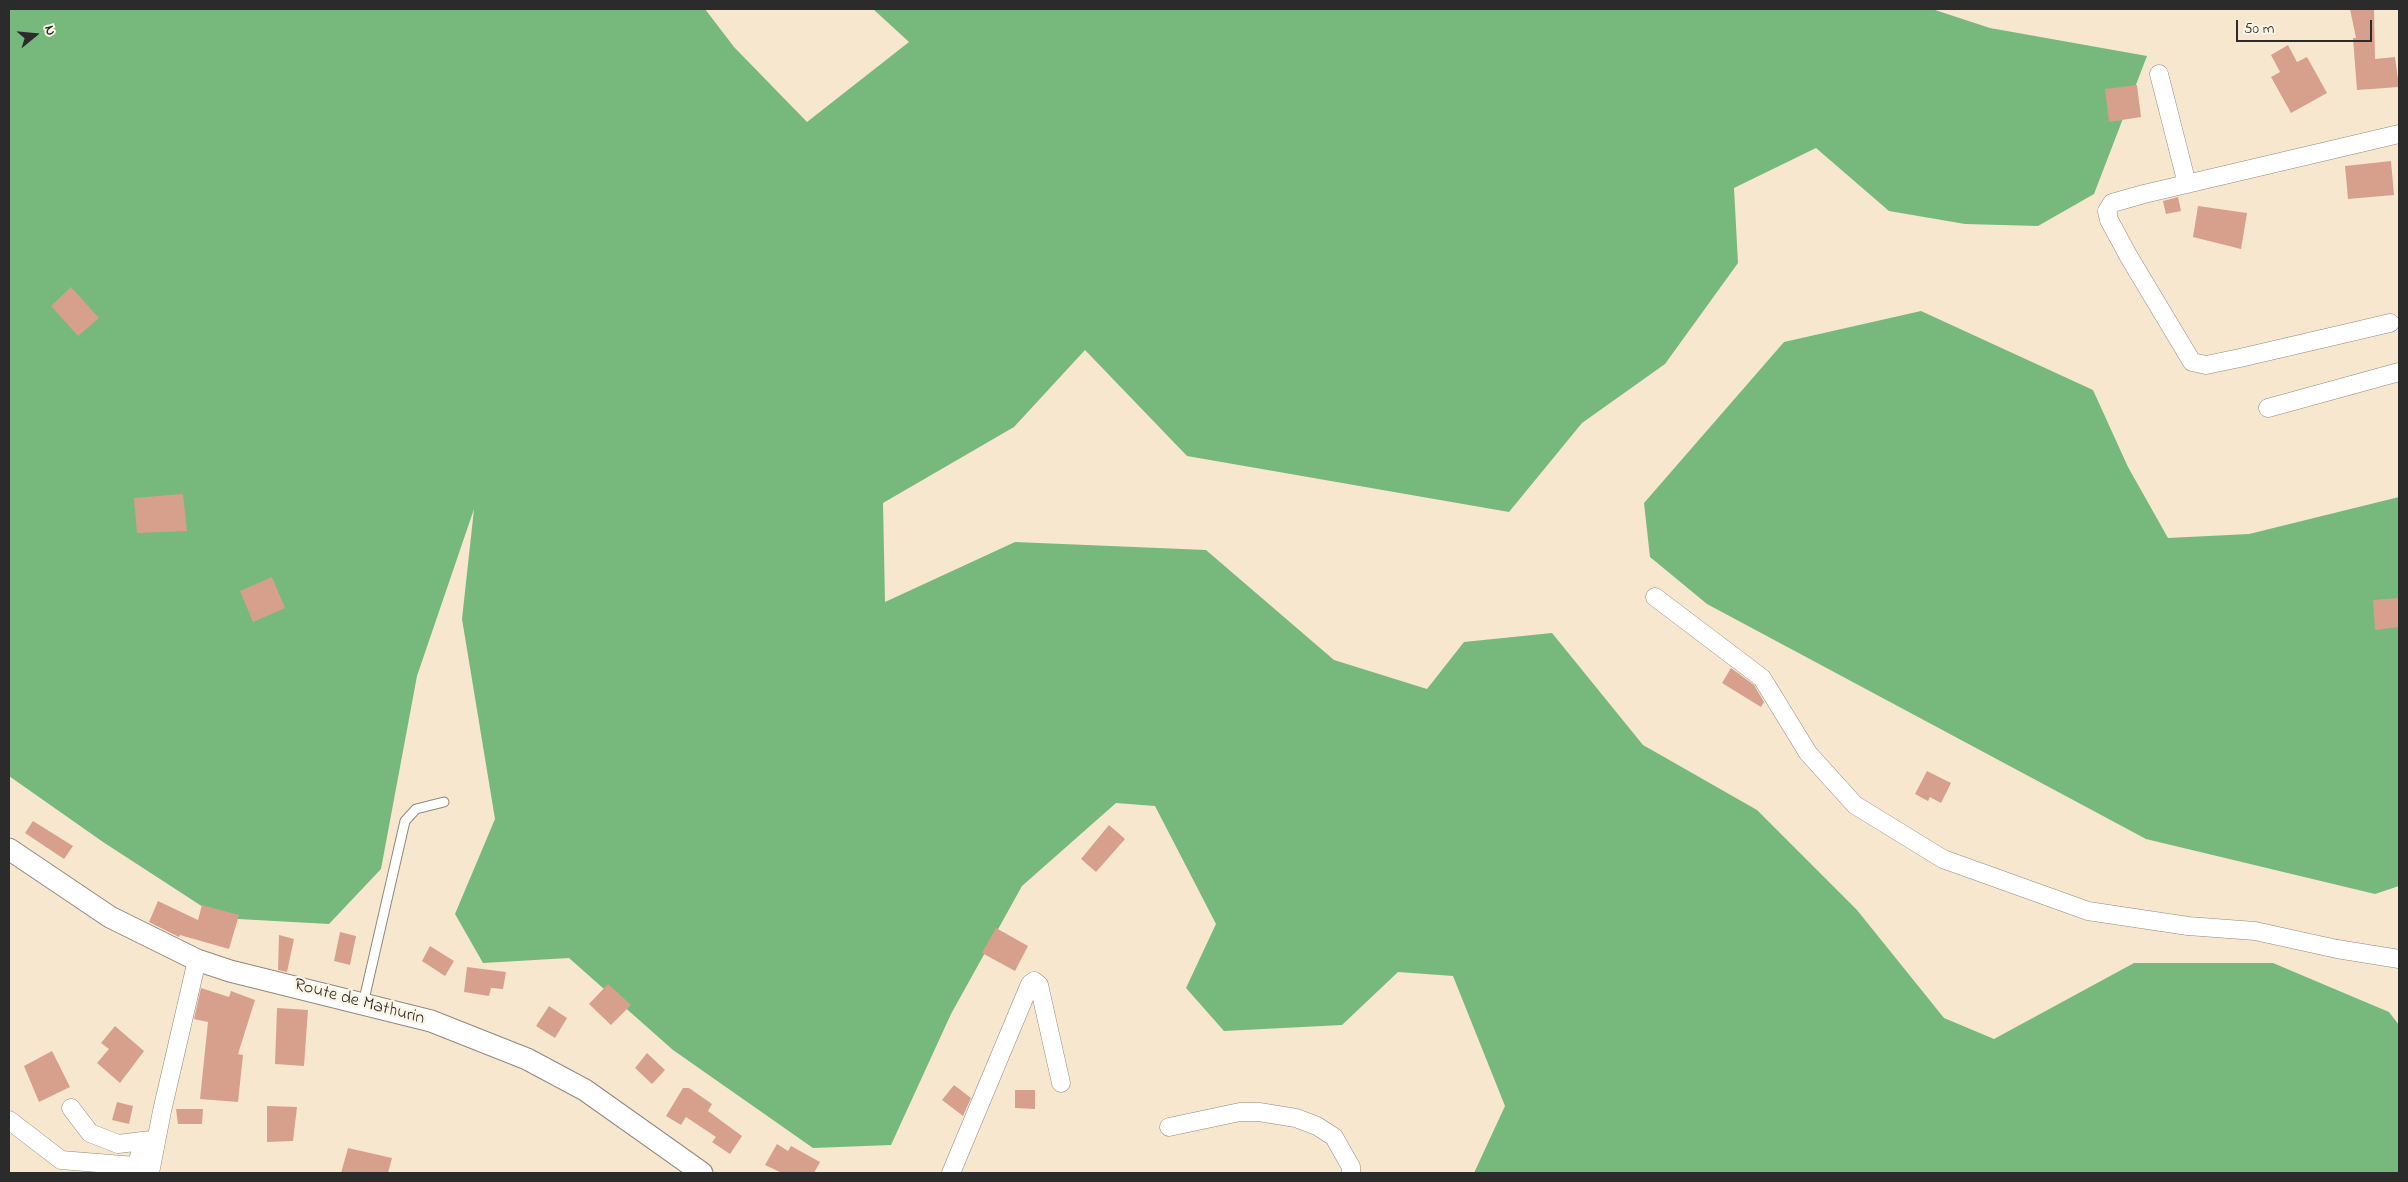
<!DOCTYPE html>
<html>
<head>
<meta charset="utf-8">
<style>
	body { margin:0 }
	#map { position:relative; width:2408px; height:1182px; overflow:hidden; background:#f7e7cf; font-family:"Indie Flower",sans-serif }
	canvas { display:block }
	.frame { position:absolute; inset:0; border:10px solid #2b2b2b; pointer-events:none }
	.north { position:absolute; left:10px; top:10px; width:50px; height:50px; -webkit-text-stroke:4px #fcf5e5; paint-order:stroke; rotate:73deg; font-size:14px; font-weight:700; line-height:20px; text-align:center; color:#2b2b2b }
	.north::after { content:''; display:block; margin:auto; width:18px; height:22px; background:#2b2b2b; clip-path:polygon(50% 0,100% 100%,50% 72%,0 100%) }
	.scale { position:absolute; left:2236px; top:20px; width:136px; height:22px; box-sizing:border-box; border:2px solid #2b2b2b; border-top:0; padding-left:6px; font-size:15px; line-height:18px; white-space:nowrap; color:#2b2b2b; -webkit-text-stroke:4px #fcf5e5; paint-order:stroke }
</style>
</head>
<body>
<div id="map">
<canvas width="2408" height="1182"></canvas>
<div class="frame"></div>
<div class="north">N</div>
<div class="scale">50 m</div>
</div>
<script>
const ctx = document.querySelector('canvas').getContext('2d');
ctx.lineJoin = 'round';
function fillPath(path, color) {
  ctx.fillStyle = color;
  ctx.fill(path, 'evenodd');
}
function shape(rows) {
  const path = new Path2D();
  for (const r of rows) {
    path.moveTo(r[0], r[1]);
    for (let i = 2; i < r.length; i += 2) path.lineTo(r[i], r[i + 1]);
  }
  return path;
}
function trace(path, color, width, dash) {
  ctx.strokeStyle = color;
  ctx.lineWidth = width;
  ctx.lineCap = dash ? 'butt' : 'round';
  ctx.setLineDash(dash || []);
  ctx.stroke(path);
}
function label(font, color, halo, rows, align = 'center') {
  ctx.font = font + ' "Indie Flower",sans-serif';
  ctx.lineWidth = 5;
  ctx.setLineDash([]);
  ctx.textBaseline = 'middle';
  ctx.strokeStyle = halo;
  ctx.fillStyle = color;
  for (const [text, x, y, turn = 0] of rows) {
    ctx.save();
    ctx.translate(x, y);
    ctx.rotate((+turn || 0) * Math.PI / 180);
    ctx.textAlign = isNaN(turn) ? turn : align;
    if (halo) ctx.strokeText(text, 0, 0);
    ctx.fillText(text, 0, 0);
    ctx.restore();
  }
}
fillPath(shape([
	[9,9,705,9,734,47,807,122,909,42,873,9,1932,9,1990,28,2147,56,2094,194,2038,226,1965,224,1889,211,1816,148,1734,188,1738,263,1665,364,1582,423,1509,512,1187,456,1085,350,1014,427,883,503,885,602,1015,542,1206,550,1334,660,1427,689,1464,642,1552,633,1643,745,1757,810,1857,910,1944,1018,1994,1039,2134,963,2273,963,2389,1012,2399,1025,2399,1173,1474,1173,1505,1106,1453,976,1398,972,1342,1025,1224,1031,1186,988,1216,924,1155,806,1116,803,1022,886,951,1014,891,1145,813,1148,673,1050,569,958,483,963,455,914,495,819,462,619,474,509,417,676,381,869,329,924,220,918,103,842,9,776],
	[1921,311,2093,390,2128,467,2168,538,2249,534,2399,497,2399,886,2375,894,2146,839,1707,604,1650,557,1644,503,1784,342]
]), '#77b97c');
fillPath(shape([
	[2350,9,2374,9,2375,59,2395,57,2399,87,2357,90,2353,38,2356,38],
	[2288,45,2297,62,2307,57,2327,93,2291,113,2271,77,2280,72,2271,55],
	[2137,85,2141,117,2109,122,2105,89],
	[2391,161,2394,195,2348,199,2345,166],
	[2178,197,2181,211,2166,214,2163,201],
	[2198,206,2247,213,2241,249,2193,237],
	[71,287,99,318,78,336,51,306],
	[183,494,187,531,137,533,134,498],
	[272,577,285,608,253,622,240,591],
	[2399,598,2399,627,2375,630,2373,600],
	[1731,668,1754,685,1764,702,1761,707,1722,683],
	[1927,771,1951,783,1941,803,1930,797,1928,801,1915,794],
	[33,821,73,846,64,859,25,833],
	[1109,825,1125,839,1096,872,1081,859],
	[158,901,198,920,202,905,239,915,229,949,180,935,179,937,149,922],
	[996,928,1028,946,1015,971,982,953],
	[340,932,356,936,350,965,334,961],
	[279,935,294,939,287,972,278,970],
	[430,946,454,961,445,976,422,961],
	[467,967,506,972,503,989,491,988,489,996,464,992],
	[608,984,631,1005,611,1025,589,1004],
	[201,988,229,997,231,991,255,1000,238,1054,243,1055,238,1102,200,1099,208,1022,194,1019],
	[549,1006,567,1018,555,1038,536,1026],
	[277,1008,308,1010,304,1066,275,1064],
	[115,1026,144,1051,120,1083,97,1063,109,1049,101,1043],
	[52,1051,70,1087,39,1102,24,1066],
	[647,1053,665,1070,652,1084,635,1068],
	[954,1085,971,1098,963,1116,942,1100],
	[683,1088,689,1088,712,1104,708,1111,742,1136,730,1154,712,1142,716,1137,686,1117,681,1125,666,1116],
	[1015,1090,1035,1090,1035,1109,1015,1108],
	[117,1102,133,1106,129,1124,112,1120],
	[267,1106,297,1107,293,1141,267,1142],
	[176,1109,203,1109,202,1124,178,1124],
	[777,1144,788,1151,791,1146,820,1162,814,1173,782,1173,765,1165],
	[348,1148,392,1158,388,1173,341,1173]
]), '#d7a08c');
const service = shape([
	[363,1004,405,821,416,809,444,802]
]);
const minor = shape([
	[2159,74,2187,184],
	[2390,323,2240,358,2206,365,2192,362,2129,257,2109,220,2107,211,2112,203,2144,194,2399,134],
	[2268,408,2399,372],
	[1655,597,1762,678,1808,753,1855,805,1943,859,2088,911,2188,926,2255,931,2337,949,2399,959],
	[71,1108,90,1133,118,1144,151,1140],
	[9,1120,61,1160,135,1166,140,1155,141,1141],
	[1169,1127,1240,1112,1259,1112,1296,1118,1317,1126,1334,1137,1351,1167,1351,1173],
	[150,1173,162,1111,197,960],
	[951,1173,1030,984,1034,981,1039,985,1061,1083]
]);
const tertiary = shape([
	[9,849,110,917,197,960,230,971,431,1021,527,1059,585,1090,702,1173]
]);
trace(service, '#91897d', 11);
trace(minor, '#91897d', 19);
trace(tertiary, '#91897d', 23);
trace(service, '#fff', 9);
trace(minor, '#fff', 18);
trace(tertiary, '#fff', 21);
label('18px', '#2b2b2b', '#fcf5e5', [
	["Route de Mathurin",359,1003,15]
]);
</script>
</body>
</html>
